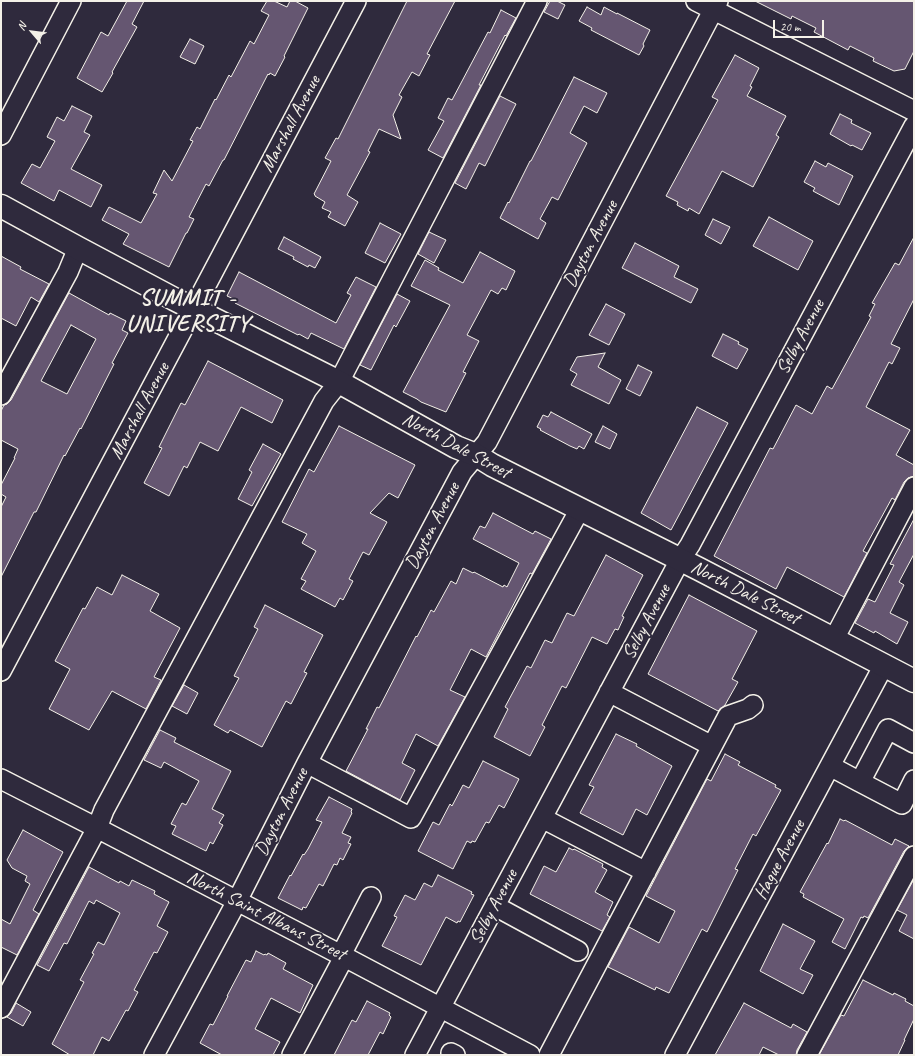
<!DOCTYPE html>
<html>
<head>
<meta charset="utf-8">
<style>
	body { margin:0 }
	#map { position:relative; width:915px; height:1056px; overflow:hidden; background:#2f2a3d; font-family:Caveat,sans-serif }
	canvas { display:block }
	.frame { position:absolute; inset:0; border:2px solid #f4f1e8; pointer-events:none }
	.north { position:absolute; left:12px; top:12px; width:40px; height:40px; -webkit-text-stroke:3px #2f2a3d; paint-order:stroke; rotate:298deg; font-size:11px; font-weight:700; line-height:16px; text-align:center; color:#f4f1e8 }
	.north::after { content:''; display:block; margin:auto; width:14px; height:18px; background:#f4f1e8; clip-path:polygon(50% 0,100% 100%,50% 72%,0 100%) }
	.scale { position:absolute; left:773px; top:20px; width:51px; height:18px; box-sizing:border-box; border:2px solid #f4f1e8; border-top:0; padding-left:5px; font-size:12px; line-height:14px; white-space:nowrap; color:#f4f1e8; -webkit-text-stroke:3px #2f2a3d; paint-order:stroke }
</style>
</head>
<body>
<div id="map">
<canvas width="915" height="1056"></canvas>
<div class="frame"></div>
<div class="north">N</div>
<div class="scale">20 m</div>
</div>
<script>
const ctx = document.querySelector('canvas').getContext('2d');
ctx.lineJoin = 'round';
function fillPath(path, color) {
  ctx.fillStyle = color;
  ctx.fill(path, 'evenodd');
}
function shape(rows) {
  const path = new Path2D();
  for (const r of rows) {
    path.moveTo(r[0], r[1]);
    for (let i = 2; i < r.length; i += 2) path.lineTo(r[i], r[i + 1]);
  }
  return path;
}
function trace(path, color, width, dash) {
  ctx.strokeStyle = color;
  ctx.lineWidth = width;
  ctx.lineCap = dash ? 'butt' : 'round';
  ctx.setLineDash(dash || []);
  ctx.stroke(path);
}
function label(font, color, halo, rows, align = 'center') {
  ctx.font = font + ' Caveat,sans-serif';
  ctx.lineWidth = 4;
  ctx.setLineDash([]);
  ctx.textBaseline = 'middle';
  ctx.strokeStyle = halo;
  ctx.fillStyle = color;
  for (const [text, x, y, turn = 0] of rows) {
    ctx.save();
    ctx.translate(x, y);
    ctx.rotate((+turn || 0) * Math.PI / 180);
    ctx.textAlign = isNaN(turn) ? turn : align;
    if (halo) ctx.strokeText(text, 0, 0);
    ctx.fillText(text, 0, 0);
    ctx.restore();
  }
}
const building = shape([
	[127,1,144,1,132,24,137,27,112,72,113,73,102,92,77,78,101,32,108,36,127,1],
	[267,1,274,1,287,7,290,1,295,1,308,8,284,56,285,57,275,76,270,73,269,75,268,74,224,160,223,160,209,186,206,184,189,217,194,219,187,233,186,233,169,267,123,244,129,234,102,220,109,207,141,223,157,194,153,193,164,170,172,181,193,141,190,140,197,127,200,129,215,99,216,100,229,75,231,77,250,41,254,44,269,15,261,11,267,1],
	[407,1,455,1,427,54,430,55,419,76,412,72,399,95,402,97,393,115,401,139,379,129,368,151,370,152,347,195,358,202,345,226,328,217,331,212,322,208,325,202,315,196,315,195,314,194,331,161,325,158,336,138,338,139,407,1],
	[550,1,557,1,565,5,558,19,544,12,550,1],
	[755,1,914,1,914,51,905,69,894,71,873,61,874,58,850,46,848,50,814,32,816,28,792,16,791,19,755,1],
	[587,7,601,15,604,7,617,14,617,13,650,30,643,44,644,46,639,55,591,30,592,28,579,21,587,7],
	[501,10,516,18,506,36,505,35,479,85,481,85,443,158,428,150,444,121,438,118,448,98,452,100,488,32,490,33,501,10],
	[190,39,204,46,195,64,180,57,190,39],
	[735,55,759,68,750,86,752,87,747,96,786,116,776,135,779,137,753,187,722,171,699,214,689,208,688,211,677,205,678,202,666,196,718,100,712,97,735,55],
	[574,77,607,93,597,113,584,106,570,133,587,143,558,200,552,197,540,219,546,223,538,239,500,218,508,202,509,203,530,161,531,161,574,77],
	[500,96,516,104,485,166,479,163,466,189,455,183,500,96],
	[72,106,92,116,84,132,90,135,71,169,102,185,91,207,59,190,54,201,21,183,32,164,40,168,55,141,47,137,57,117,64,121,72,106],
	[840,114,852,120,851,123,871,133,862,150,852,145,851,146,830,134,840,114],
	[815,161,826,167,828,163,853,176,839,205,813,191,815,188,804,182,815,161],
	[769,217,813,241,798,270,753,246,769,217],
	[713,219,730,227,721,244,705,235,713,219],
	[380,223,401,234,385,263,365,253,380,223],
	[429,232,446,240,434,263,418,254,429,232],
	[284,237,321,257,315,268,309,265,308,267,293,259,294,257,278,249,284,237],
	[914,237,914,299,891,344,900,348,892,364,889,362,866,407,910,430,896,455,914,465,914,476,908,478,904,482,895,500,892,498,863,551,867,553,844,597,787,567,776,589,714,556,770,448,773,449,796,405,812,414,827,386,832,389,850,356,871,317,869,316,875,304,872,303,895,263,899,265,914,237],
	[635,243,679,266,674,277,698,289,691,303,622,268,635,243],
	[480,252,515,271,506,290,502,288,498,294,491,290,467,335,479,341,463,372,466,373,446,412,421,402,417,399,403,392,450,305,411,286,425,260,439,268,438,270,463,283,480,252],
	[1,256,21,267,20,269,49,284,39,302,31,297,16,326,1,318,1,256],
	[239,272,336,323,351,295,347,293,356,277,376,287,344,349,311,333,308,339,299,334,298,335,235,303,236,300,227,296,239,272],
	[69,293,109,315,110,313,126,321,122,330,128,333,112,363,114,364,81,429,80,428,65,456,64,455,36,512,34,512,1,577,1,507,6,497,1,494,1,485,15,458,14,458,18,449,1,440,1,411,4,405,7,404,11,400,69,293],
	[71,325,96,339,67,394,41,381,71,325],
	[397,294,410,301,396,327,394,325,371,370,360,365,397,294],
	[606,304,625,314,609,345,589,335,606,304],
	[723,334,739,342,738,344,748,349,737,369,712,356,723,334],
	[605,353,598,367,621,380,609,404,571,385,577,374,570,370,577,357,605,353],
	[208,361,283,400,272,423,241,407,218,451,200,442,187,468,184,466,169,496,144,483,162,448,159,447,181,403,185,405,208,361],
	[638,365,652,372,640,396,626,389,638,365],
	[697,407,728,423,671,530,641,513,697,407],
	[551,412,592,434,584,449,579,446,577,449,570,446,540,430,541,429,537,427,543,415,548,417,551,412],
	[339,426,415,465,398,498,389,493,370,513,387,522,369,555,363,552,349,579,353,581,343,600,340,598,335,607,301,589,306,581,301,579,316,551,302,543,307,534,282,522,309,469,314,472,339,426],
	[603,426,617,434,610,449,595,442,603,426],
	[263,444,281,454,252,506,238,499,252,472,249,470,263,444],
	[493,513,533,534,535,531,551,539,532,574,530,573,486,657,471,649,450,690,465,697,438,746,416,734,402,763,415,770,400,800,346,771,368,729,366,729,377,707,379,708,416,636,417,637,431,610,434,612,451,581,456,584,463,568,473,573,474,572,503,587,504,585,507,587,519,563,473,539,480,526,485,528,493,513],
	[914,519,914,554,899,582,904,585,890,613,908,622,897,644,875,631,874,633,855,623,868,599,875,602,894,565,890,564,914,519],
	[606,555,643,575,622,616,624,617,618,630,615,629,607,644,592,637,566,688,562,686,542,725,545,727,530,756,494,737,508,709,505,707,527,666,531,668,545,640,552,643,567,613,574,616,606,555],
	[122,575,159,594,150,611,180,628,154,677,161,680,146,709,112,691,89,730,49,709,70,669,55,661,83,608,85,609,97,587,112,595,122,575],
	[689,595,757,631,732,679,738,682,725,705,718,711,648,674,689,595],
	[265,605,323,635,304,672,307,673,291,704,286,701,262,747,230,730,228,733,214,725,239,678,234,676,258,629,254,627,265,605],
	[184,685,198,693,187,714,172,706,184,685],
	[160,730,176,738,174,742,231,771,212,809,224,815,219,823,223,825,213,844,210,842,206,851,172,834,176,826,171,824,182,803,186,805,199,781,164,762,161,768,144,760,160,730],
	[616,734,637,744,636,746,672,766,647,815,636,809,623,835,580,813,594,787,589,785,616,734],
	[725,754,740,762,738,765,776,785,775,787,781,790,756,836,753,834,735,869,738,870,707,932,702,929,669,993,656,987,655,990,608,967,629,927,659,943,675,911,646,896,707,779,711,781,725,754],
	[483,761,519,779,504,808,499,805,489,823,486,822,475,842,472,841,471,843,467,841,453,869,418,851,433,822,439,825,450,804,452,806,463,785,469,788,483,761],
	[329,797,352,809,351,812,352,813,342,833,351,837,348,843,351,844,343,860,340,858,337,865,334,864,323,886,319,884,306,908,303,907,302,910,278,898,290,875,291,876,303,854,304,855,308,849,322,822,316,820,329,797],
	[840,819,844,821,845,820,892,845,895,839,909,846,904,851,868,918,864,916,863,918,861,917,845,949,832,942,844,919,803,897,804,894,800,892,827,843,828,844,840,819],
	[23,830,63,852,33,910,39,914,17,955,1,947,1,919,10,924,30,884,25,881,27,876,12,868,7,860,23,830],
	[569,848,573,850,574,849,603,864,602,867,607,870,595,892,613,902,607,915,610,917,602,931,530,894,544,866,556,872,569,848],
	[89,867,119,883,120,881,129,886,132,880,155,891,154,894,169,902,157,926,168,932,157,953,154,952,134,990,138,992,128,1011,126,1010,109,1041,102,1037,93,1055,70,1055,52,1044,84,982,80,980,94,954,92,953,98,942,104,945,120,913,96,900,94,904,89,901,67,944,64,943,49,971,37,965,59,924,89,867],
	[438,875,472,892,471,894,474,895,460,922,458,921,457,923,446,917,421,965,382,946,397,917,394,916,405,895,415,900,424,883,432,887,438,875],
	[914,879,914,939,899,931,907,915,897,910,914,879],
	[783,924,815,941,800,969,813,975,803,994,760,971,783,924],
	[256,951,264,955,265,954,267,955,268,953,286,963,283,969,313,985,300,1013,271,998,255,1029,280,1042,273,1055,222,1055,200,1043,210,1024,213,1025,228,996,227,996,246,960,251,962,256,951],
	[863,980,893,995,894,993,906,999,905,1001,914,1006,914,1019,904,1040,905,1040,898,1055,819,1055,841,1015,844,1016,863,980],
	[367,1001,390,1013,389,1015,391,1017,383,1034,380,1032,368,1055,334,1055,352,1020,356,1022,367,1001],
	[16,1003,31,1012,23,1026,7,1017,11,1013,16,1003],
	[744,1003,791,1028,793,1024,807,1032,797,1050,796,1055,779,1055,763,1047,759,1055,715,1055,744,1003]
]);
fillPath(building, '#655671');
trace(building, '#f4f1e8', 1);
const minor = shape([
	[696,1,914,111],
	[1,135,71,1],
	[1,395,68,272,78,248],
	[834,639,914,487],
	[1,671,204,289,356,1],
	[609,692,712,746],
	[914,743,888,729,860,782,902,804,914,780],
	[307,763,411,818,580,509],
	[830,766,860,782],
	[1,779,97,828,341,955,530,1055],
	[542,818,646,872],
	[495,906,578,951],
	[341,955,371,897],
	[1,1008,97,828,104,810,324,401,339,382,537,1],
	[451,1053,455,1055],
	[154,1055,237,901,307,763,462,472,487,442,718,1],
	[292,1055,344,957],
	[415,1055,680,560,690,545,914,126],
	[549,1055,728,716,748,709,753,705],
	[675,1055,884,665],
	[807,1055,914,856]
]);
const major = shape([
	[1,206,78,248,174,299,339,382,456,447,476,455,492,465,699,569,914,681]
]);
trace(minor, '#f4f1e8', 22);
trace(major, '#f4f1e8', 25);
trace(minor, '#2f2a3d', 19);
trace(major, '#2f2a3d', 22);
label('19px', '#f4f1e8', '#2f2a3d', [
	["Marshall Avenue",291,124,-62],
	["Dayton Avenue",591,244,-62],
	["Selby Avenue",801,337,-62],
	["Marshall Avenue",140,411,-62],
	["North Dale Street",456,446,28],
	["Dayton Avenue",433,526,-62],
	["North Dale Street",745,593,27],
	["Selby Avenue",647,622,-62],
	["Dayton Avenue",282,812,-63],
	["Hague Avenue",780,860,-62],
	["Selby Avenue",494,907,-62],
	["North Saint Albans Street",266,916,27]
]);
ctx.letterSpacing = '1px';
label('bold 23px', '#f4f1e8', '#2f2a3d', [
	["SUMMIT -",188,299],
	["UNIVERSITY",188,325]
]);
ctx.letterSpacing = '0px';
</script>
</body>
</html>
